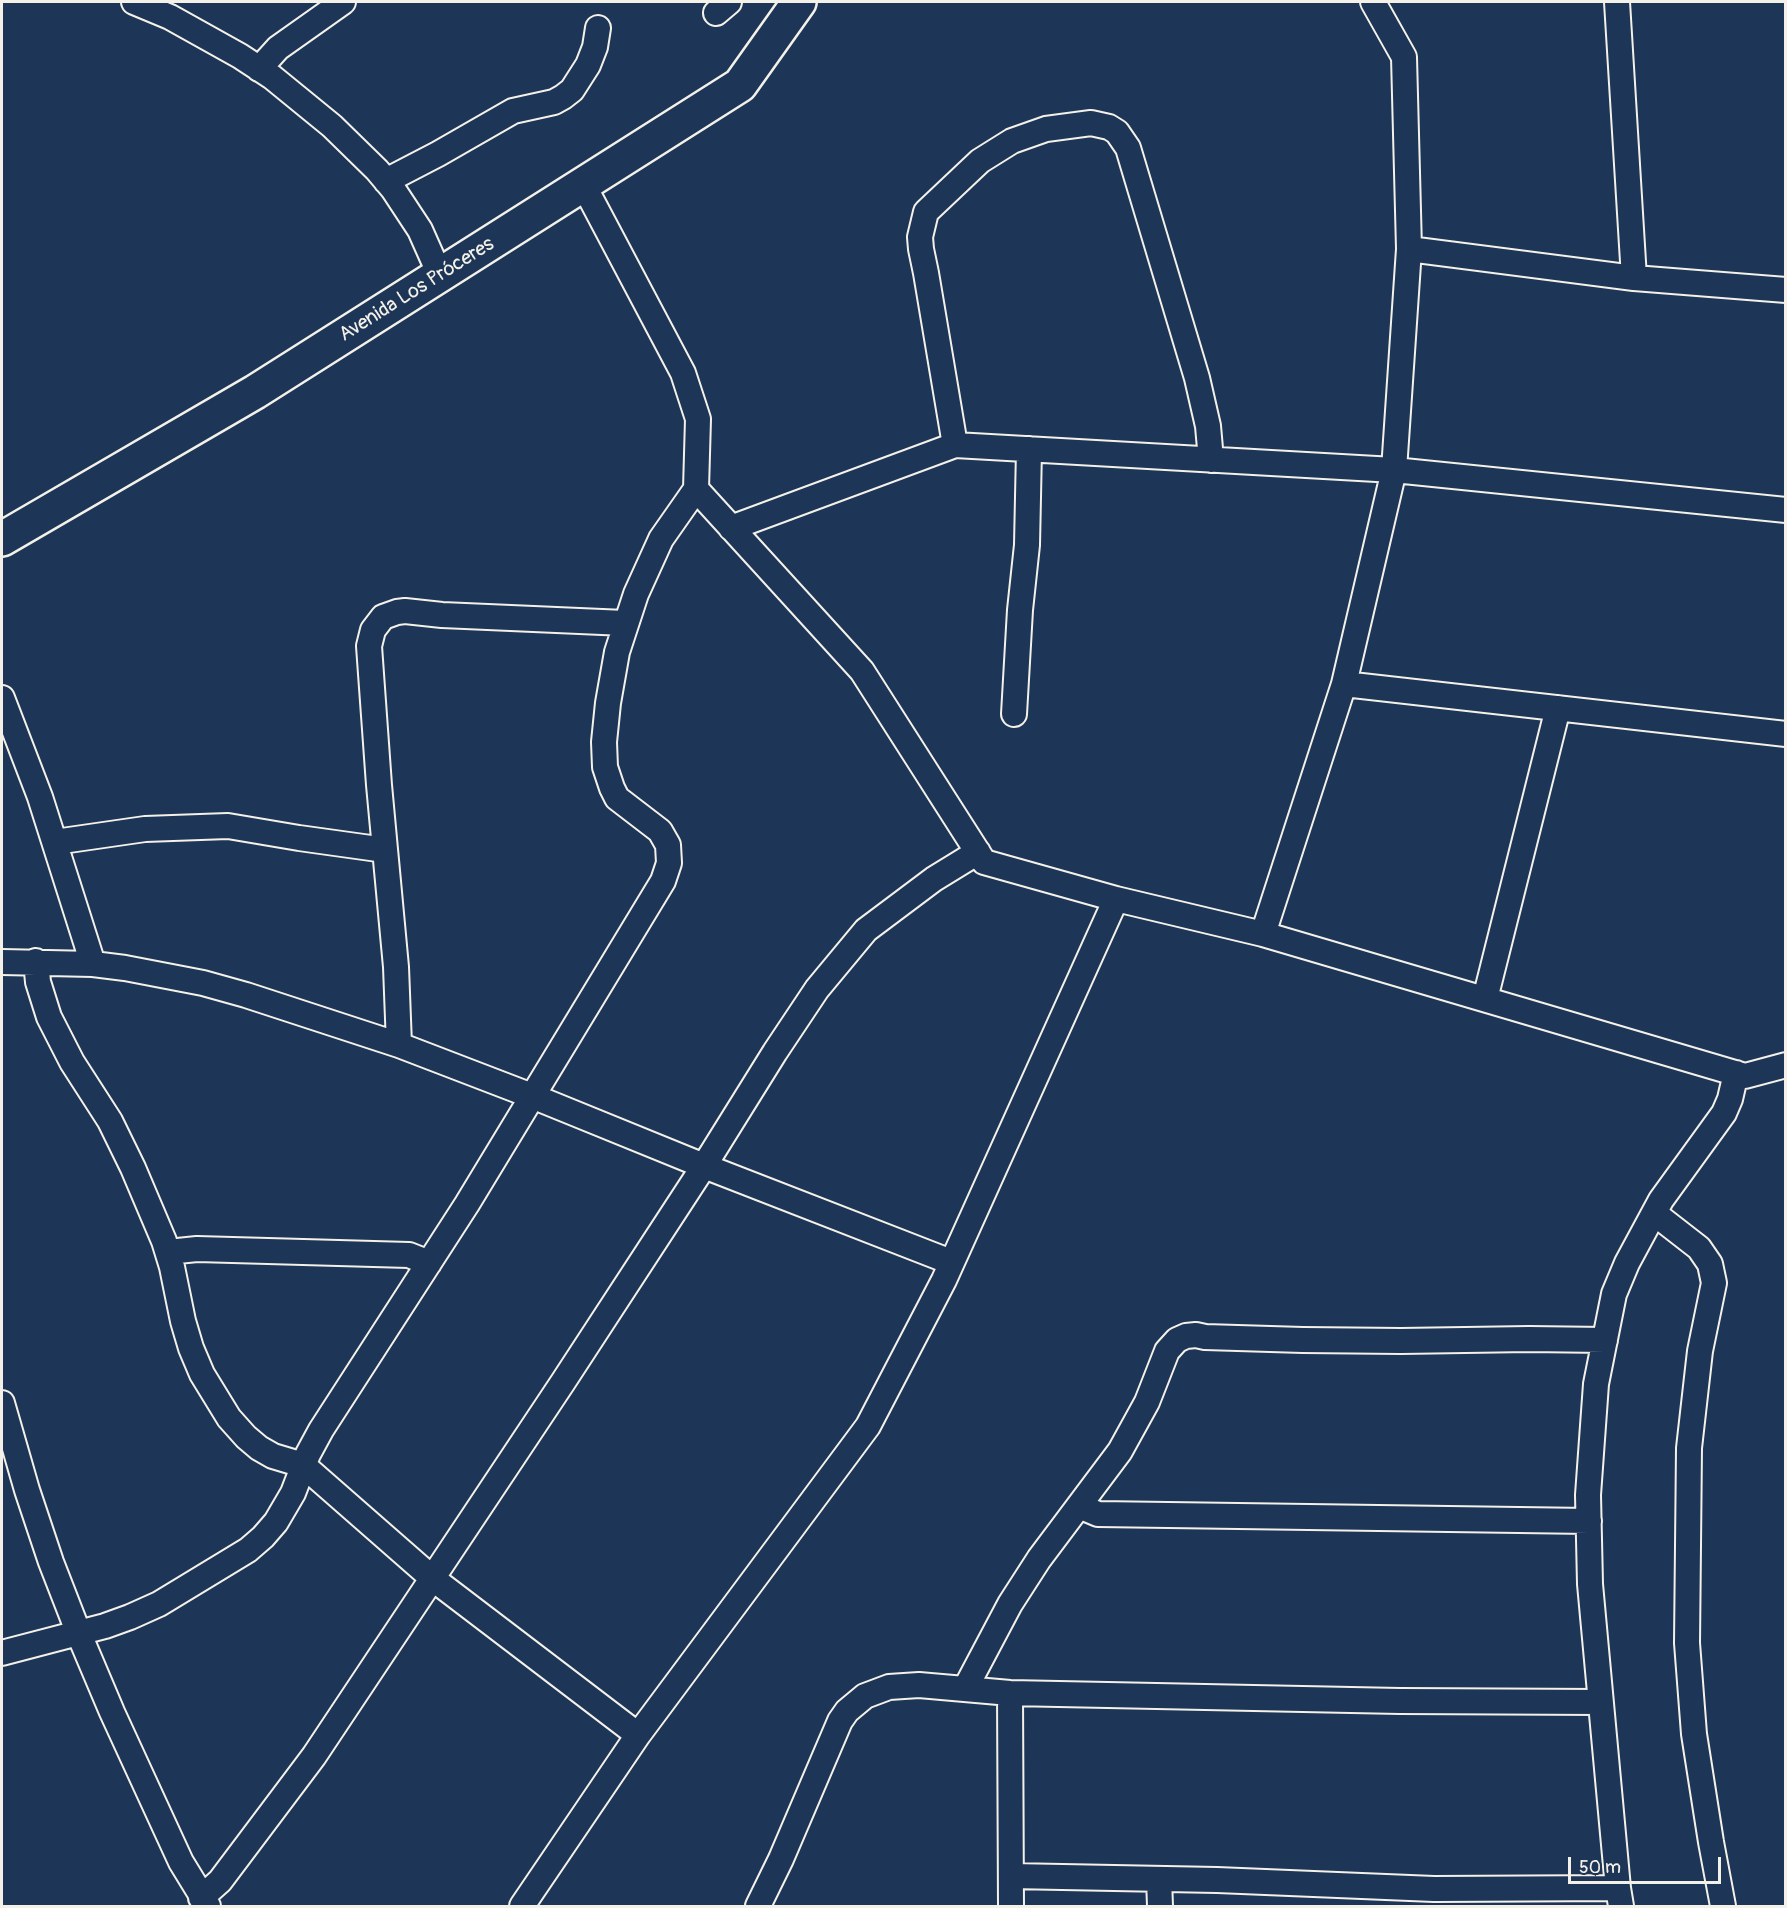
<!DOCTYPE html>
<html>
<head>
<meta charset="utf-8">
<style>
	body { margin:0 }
	#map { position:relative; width:1787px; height:1908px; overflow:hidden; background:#1d3557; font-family:Pangolin,sans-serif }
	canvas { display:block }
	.frame { position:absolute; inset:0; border:3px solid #f4f1e8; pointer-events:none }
	.scale { position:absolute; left:1568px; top:1857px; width:153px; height:27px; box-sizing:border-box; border:3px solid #f4f1e8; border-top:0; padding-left:8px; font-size:18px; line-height:21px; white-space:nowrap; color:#f4f1e8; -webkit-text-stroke:4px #1d3557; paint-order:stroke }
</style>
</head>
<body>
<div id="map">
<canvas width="1787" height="1908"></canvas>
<div class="frame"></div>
<div class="scale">50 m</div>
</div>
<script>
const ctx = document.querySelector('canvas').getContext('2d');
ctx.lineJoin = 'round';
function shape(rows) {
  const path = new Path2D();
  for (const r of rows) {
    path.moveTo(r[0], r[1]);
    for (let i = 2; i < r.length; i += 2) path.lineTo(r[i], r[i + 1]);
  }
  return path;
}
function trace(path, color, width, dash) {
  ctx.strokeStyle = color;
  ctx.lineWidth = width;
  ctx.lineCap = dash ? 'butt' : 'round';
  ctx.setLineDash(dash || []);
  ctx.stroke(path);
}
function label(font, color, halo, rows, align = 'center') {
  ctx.font = font + ' Pangolin,sans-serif';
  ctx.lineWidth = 4.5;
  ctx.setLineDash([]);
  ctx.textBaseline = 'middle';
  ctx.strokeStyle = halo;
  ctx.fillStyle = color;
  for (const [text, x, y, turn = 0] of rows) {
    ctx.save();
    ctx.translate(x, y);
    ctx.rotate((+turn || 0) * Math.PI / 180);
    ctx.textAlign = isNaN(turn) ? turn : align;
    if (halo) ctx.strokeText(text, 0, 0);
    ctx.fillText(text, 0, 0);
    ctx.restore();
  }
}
const street = shape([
	[134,2,170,17,240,56,272,77,332,126,377,170,393,189,420,230,440,275],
	[1617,2,1634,278],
	[716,13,729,2],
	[259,69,278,48,343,2],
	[386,181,438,154,513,111,554,102,563,97,572,90,588,65,595,47,598,28],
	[583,184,683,373,698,419,696,489,862,671,984,862,1116,899],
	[1409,249,1634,278,1786,290],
	[955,445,926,273,921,249,920,237,926,212,980,161,1012,141,1046,129,1091,123,1109,127,1117,132,1128,148,1197,378,1208,426,1211,460],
	[731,528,955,445,1394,470,1786,510],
	[1344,684,1786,734],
	[2,698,40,797,93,964],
	[1014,714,1020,610,1027,545,1029,449],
	[55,842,145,829,228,826,299,838,385,850],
	[1263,934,1745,1076,1786,1065],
	[36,961,38,982,49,1017,72,1062,110,1121,133,1168,164,1241,172,1267,183,1321,191,1348,202,1374,229,1418,246,1437,259,1448,273,1456,303,1465,432,1578,638,1735],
	[2,962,93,964,125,968,203,983,246,995,399,1045,532,1096,704,1166,951,1262],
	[1485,999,1558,708],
	[399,1045,396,967,379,785,369,646,373,630,383,617,397,612,405,611,442,615,625,623],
	[1654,1213,1699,1248,1710,1264,1714,1283,1700,1351,1689,1448,1687,1643,1694,1734,1711,1842,1723,1906],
	[168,1252,197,1249,409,1255,429,1263],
	[2,1403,27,1490,51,1562,79,1634,112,1712,181,1862,208,1906],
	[1079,1506,1098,1514,1589,1521],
	[2,1653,105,1626,130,1617,159,1604,248,1550,263,1537,276,1522,293,1493,308,1454,321,1430,467,1204,663,881,669,863,668,845,660,831,617,798,612,788,605,767,604,742,608,703,617,652,636,594,661,539,696,489],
	[965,1689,1010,1604,1039,1559,1120,1451,1147,1402,1167,1351,1177,1340,1186,1336,1196,1335,1205,1337,1303,1340,1401,1341,1529,1339,1605,1340],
	[1010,1693,1011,1906],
	[1011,1876,1217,1880,1434,1889,1618,1888],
	[1159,1879,1160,1906],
	[201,1898,220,1881,314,1756,563,1382,704,1166,775,1052,817,989,866,930,934,879,978,852],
	[522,1906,638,1735,868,1426,944,1280,1116,899,1263,934,1344,684,1394,470,1409,249,1404,57,1373,2],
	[758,1906,781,1859,840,1721,847,1711,865,1696,889,1687,919,1685,1010,1693,1400,1701,1600,1702],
	[1621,1906,1618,1888,1590,1584,1588,1495,1596,1384,1614,1294,1627,1263,1661,1200,1724,1113,1730,1099,1736,1073]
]);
const highway = shape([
	[2,539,255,392,740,85,799,2]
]);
trace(street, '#f4f1e8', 28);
trace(highway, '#f4f1e8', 38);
trace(street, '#1d3557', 24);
trace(highway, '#1d3557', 33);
label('20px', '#f4f1e8', '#1d3557', [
	["Avenida Los Próceres",417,290,-32]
]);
</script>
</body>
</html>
